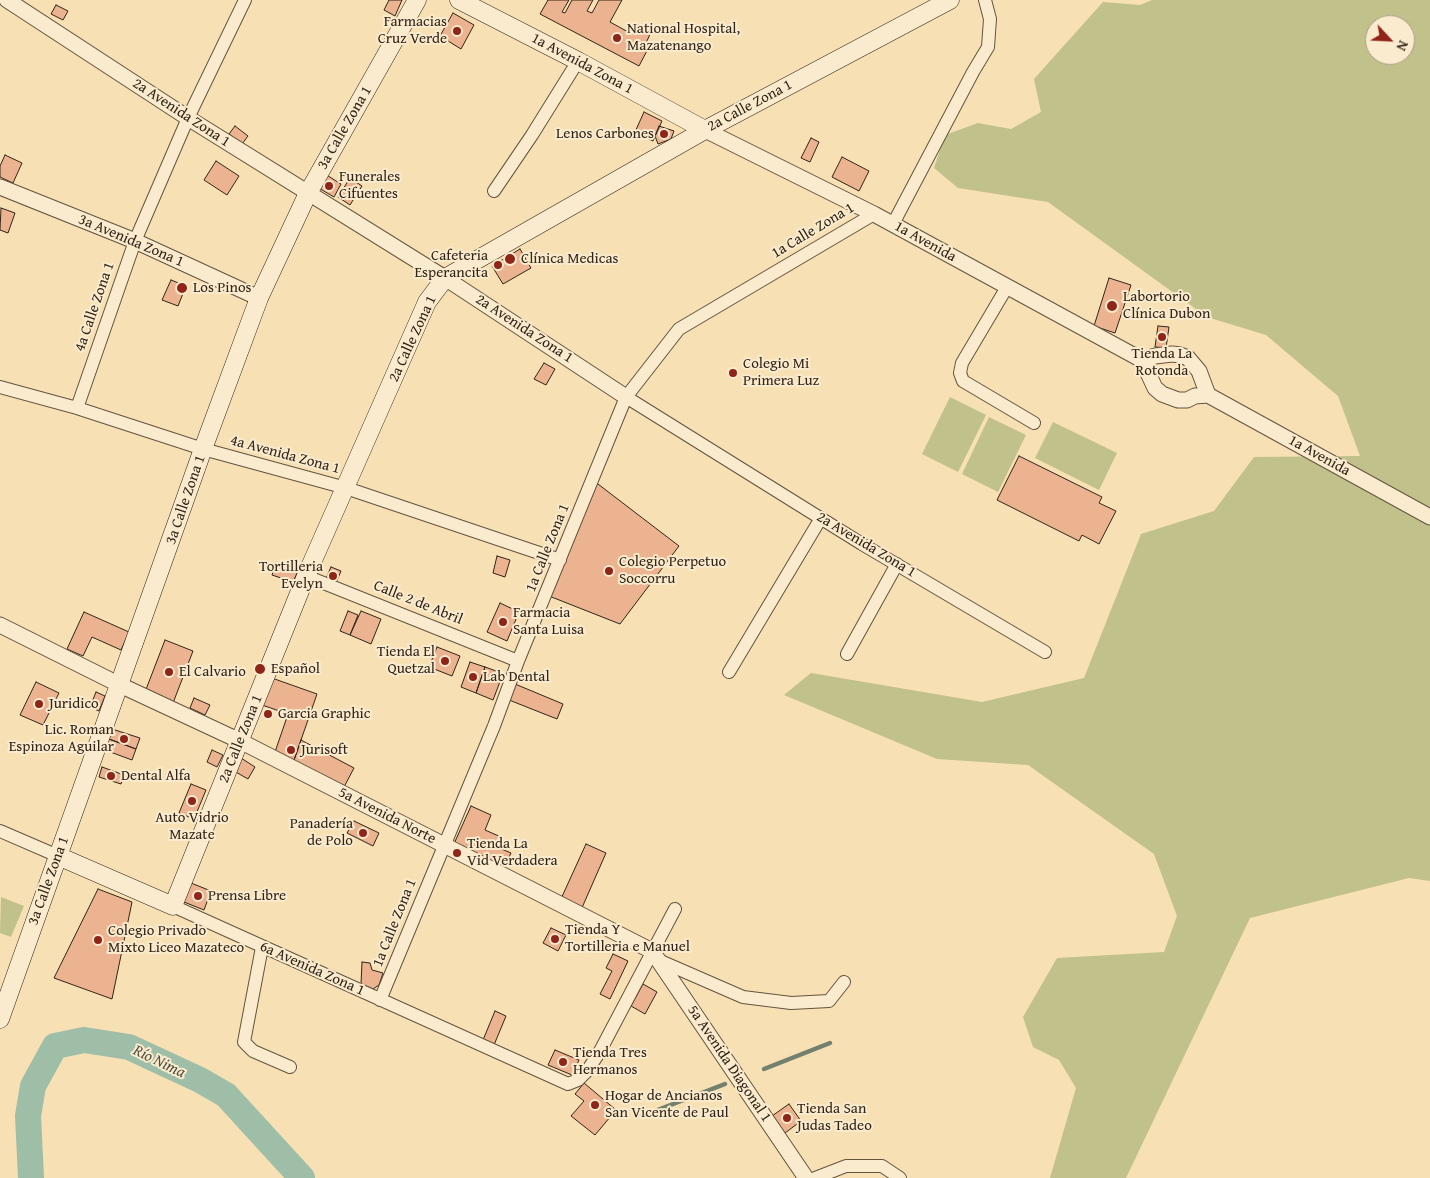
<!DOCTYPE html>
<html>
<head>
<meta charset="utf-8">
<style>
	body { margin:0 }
	#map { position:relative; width:1430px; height:1178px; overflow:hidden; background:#f7e0b4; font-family:"Gentium Book Plus",serif }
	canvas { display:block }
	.north { position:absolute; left:1365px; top:15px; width:50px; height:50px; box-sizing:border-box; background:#faebce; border:1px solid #aa9c85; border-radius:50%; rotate:115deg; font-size:14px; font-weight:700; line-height:20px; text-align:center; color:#312518 }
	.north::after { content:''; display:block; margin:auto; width:18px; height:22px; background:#8f2418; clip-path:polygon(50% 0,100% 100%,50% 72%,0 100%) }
</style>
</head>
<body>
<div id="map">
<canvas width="1430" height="1178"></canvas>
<div class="north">N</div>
</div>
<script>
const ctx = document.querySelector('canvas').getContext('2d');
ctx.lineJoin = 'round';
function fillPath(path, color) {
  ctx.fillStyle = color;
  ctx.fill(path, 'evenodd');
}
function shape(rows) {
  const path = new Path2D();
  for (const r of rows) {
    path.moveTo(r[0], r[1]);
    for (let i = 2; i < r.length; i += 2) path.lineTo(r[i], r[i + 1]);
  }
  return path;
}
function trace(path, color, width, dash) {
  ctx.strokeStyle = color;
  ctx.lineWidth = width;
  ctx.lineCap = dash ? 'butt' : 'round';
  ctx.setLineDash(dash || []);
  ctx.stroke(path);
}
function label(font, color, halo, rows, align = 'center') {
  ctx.font = font + ' "Gentium Book Plus",serif';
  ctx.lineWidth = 4;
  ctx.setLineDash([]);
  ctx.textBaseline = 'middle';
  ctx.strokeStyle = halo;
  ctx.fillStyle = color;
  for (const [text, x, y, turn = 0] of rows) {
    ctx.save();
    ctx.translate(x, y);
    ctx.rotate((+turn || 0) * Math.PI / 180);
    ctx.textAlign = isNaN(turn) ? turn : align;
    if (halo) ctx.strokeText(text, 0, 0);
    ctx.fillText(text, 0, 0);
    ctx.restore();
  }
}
fillPath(shape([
	[1152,0,1430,0,1430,881,1409,878,1250,918,1126,1178,1050,1178,1076,1088,1059,1060,1033,1047,1023,1017,1057,958,1164,952,1177,916,1154,854,1028,765,937,759,784,695,811,673,982,702,1084,678,1141,534,1214,511,1254,457,1360,456,1338,396,1266,335,1207,317,1048,202,958,188,934,168,945,135,978,123,1011,129,1041,112,1034,79,1103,2,1140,5],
	[1375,25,1405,25,1405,55,1375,55],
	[950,397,986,415,958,472,922,454],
	[989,417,1026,435,998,492,962,474],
	[1053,422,1117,453,1099,490,1035,458],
	[1,897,24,906,11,937,0,933]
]), '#c0c18b');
trace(shape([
	[764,1069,830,1043],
	[642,1116,725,1084]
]), '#72816e', 4.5);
trace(shape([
	[31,1178,28,1116,33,1086,55,1046,84,1040,129,1047,200,1080,226,1095,302,1178]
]), '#9ebea8', 26);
const building = shape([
	[389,0,402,0,395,16,384,10,389,0],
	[548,0,569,0,562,12,565,13,572,0,593,0,587,11,592,13,599,0,622,0,610,22,630,33,635,23,651,32,646,43,650,45,639,66,540,14,548,0],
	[56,5,68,11,63,20,51,14,56,5],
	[453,13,474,25,461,49,440,36,453,13],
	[644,112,662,121,653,141,635,132,644,112],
	[235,126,248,136,242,144,229,134,235,126],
	[659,126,674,131,671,139,658,144,655,136,659,126],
	[811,138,819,142,810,162,801,158,811,138],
	[5,155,22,163,13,183,0,177,0,166,5,155],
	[842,157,869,171,859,191,832,177,842,157],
	[216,161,239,176,227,195,204,180,216,161],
	[325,174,341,184,334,197,317,187,325,174],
	[350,178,362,186,350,205,338,197,350,178],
	[1,208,15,213,8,233,0,230,1,208],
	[520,249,531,268,503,284,492,266,520,249],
	[1109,278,1131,285,1115,333,1094,326,1109,278],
	[171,280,186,286,178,306,162,300,171,280],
	[1158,326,1169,327,1166,348,1155,347,1158,326],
	[544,363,555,369,546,385,534,379,544,363],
	[1019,456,1102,497,1099,503,1116,511,1099,544,1082,535,1079,541,997,500,1019,456],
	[594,481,679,546,620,624,549,596,594,481],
	[497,556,510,560,505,577,493,573,497,556],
	[276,563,298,571,293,582,272,575,276,563],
	[331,567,341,571,335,585,325,581,331,567],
	[500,603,519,612,507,641,487,632,500,603],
	[348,611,358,615,350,635,340,631,348,611],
	[361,611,381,619,371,644,350,635,361,611],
	[84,612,129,632,121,650,92,637,83,656,67,649,84,612],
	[165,640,193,651,173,703,145,692,165,640],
	[437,647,460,656,452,676,429,667,437,647],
	[470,662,485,667,476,693,461,687,470,662],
	[485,667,499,672,501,679,493,700,476,693,485,667],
	[269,677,317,694,293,763,275,752,288,714,259,704,269,677],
	[36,682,59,693,43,725,20,715,36,682],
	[515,684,563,704,557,719,509,700,515,684],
	[96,692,105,696,99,711,90,707,96,692],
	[194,698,210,705,205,715,190,708,194,698],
	[112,729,140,738,136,749,109,739,112,729],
	[109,739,136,749,132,760,105,750,109,739],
	[301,740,354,768,344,787,293,763,301,740],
	[212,750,223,755,217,767,207,762,212,750],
	[241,758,255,767,248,779,234,771,241,758],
	[102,767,124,775,121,784,99,777,102,767],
	[191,784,206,790,194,819,179,813,191,784],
	[471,806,491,815,485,830,501,837,497,847,511,853,504,868,453,846,471,806],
	[354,821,379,833,373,846,347,833,354,821],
	[586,844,606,853,581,910,560,901,586,844],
	[191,883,211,891,204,910,184,902,191,883],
	[98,889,132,902,112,999,54,978,98,889],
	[551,928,566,935,558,951,543,943,551,928],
	[613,954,628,961,610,999,600,994,612,971,606,968,613,954],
	[362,962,370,963,372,970,383,973,379,985,373,989,361,984,362,962],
	[643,984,657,992,645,1014,631,1006,643,984],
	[495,1011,506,1016,494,1045,483,1040,495,1011],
	[555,1050,579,1060,572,1075,548,1065,555,1050],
	[584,1083,616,1110,595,1135,571,1116,584,1101,575,1094,584,1083],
	[789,1104,801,1121,785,1133,772,1116,789,1104]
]);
fillPath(building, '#ecb390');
trace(building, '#312518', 1);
const minor = shape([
	[494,191,532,135,578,61],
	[893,224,973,72,988,47,990,19,985,0],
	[1007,287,962,363,960,373,963,381,1034,423],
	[0,387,77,408,203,449,346,488,560,560],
	[626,397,862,544,1045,652],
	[77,408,135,241,188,118,245,0],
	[306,576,518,661],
	[847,654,897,564],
	[729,672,821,518],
	[0,831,58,856],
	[173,906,568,1084,578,1080,587,1071,599,1053,675,909],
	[262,947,244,1042,253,1051,290,1067],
	[658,960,743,997,791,1003,829,1001,844,982],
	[380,1000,494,726,518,661,626,397,679,329,874,214],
	[815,1178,846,1166,882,1166,900,1178]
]);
const tertiary = shape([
	[7,0,188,118,445,278,626,397],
	[705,130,874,214,1142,360,1155,388,1162,394,1178,400,1187,400,1195,396,1208,395,1430,517],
	[0,187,135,241,259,298],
	[1142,360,1155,356,1172,354,1180,355,1188,358,1199,371,1208,395],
	[0,625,120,685,240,741,652,951,806,1178]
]);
const secondary = shape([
	[459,0,578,61,705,130],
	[58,856,173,906,306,576,427,302,445,278,705,130,950,0],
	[0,1019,203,449,259,298,308,193,417,0]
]);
trace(minor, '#62543f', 14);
trace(tertiary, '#62543f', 17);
trace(secondary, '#312518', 19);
trace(minor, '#faebce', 12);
trace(tertiary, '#faebce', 15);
trace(secondary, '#faebce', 18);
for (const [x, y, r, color] of [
	[457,31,5,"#8f2418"],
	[617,38,5,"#8f2418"],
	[664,134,5,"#8f2418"],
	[329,186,5,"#8f2418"],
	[510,259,6,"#8f2418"],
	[498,265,5,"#8f2418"],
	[182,288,6,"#8f2418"],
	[1112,306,6,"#8f2418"],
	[1162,337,5,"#8f2418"],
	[733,373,5,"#8f2418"],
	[609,571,5,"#8f2418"],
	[333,576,5,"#8f2418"],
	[503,622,5,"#8f2418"],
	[445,661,5,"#8f2418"],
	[260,669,6,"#8f2418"],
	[169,672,5,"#8f2418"],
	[473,677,5,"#8f2418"],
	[39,704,5,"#8f2418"],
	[268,714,5,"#8f2418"],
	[124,739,5,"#8f2418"],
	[291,750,5,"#8f2418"],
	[111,776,5,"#8f2418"],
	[192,801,5,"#8f2418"],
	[363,833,5,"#8f2418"],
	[457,853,5,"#8f2418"],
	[198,896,5,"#8f2418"],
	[555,939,5,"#8f2418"],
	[98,940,5,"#8f2418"],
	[563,1062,5,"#8f2418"],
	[595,1105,5,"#8f2418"],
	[787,1118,5,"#8f2418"]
]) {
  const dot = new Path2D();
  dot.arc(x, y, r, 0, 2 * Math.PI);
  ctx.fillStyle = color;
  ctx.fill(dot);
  trace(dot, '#faebce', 2);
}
label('15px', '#312518', '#faebce', [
	["Farmacias",447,22,"right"],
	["Cruz Verde",447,39,"right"],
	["National Hospital,",627,29],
	["Mazatenango",627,46],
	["Lenos Carbones",654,134,"right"],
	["Funerales",339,177],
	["Cifuentes",339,194],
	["Cafeteria",488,256,"right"],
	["Esperancita",488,273,"right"],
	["Clínica Medicas",521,259],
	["Los Pinos",193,288],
	["Labortorio",1123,297],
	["Clínica Dubon",1123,314],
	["Tienda La",1162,354,"center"],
	["Rotonda",1162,371,"center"],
	["Colegio Mi",743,364],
	["Primera Luz",743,381],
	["Colegio Perpetuo",619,562],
	["Soccorru",619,579],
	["Tortilleria",323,567,"right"],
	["Evelyn",323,584,"right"],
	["Farmacia",513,613],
	["Santa Luisa",513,630],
	["Tienda El",435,652,"right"],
	["Quetzal",435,669,"right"],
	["Español",271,669],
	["El Calvario",179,672],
	["Lab Dental",483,677],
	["Juridico",49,704],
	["Garcia Graphic",278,714],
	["Lic. Roman",114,730,"right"],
	["Espinoza Aguilar",114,747,"right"],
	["Jurisoft",301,750],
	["Dental Alfa",121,776],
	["Auto Vidrio",192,818,"center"],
	["Mazate",192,835,"center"],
	["Panadería",353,824,"right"],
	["de Polo",353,841,"right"],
	["Tienda La",467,844],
	["Vid Verdadera",467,861],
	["Prensa Libre",208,896],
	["Tienda Y",565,930],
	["Tortilleria e Manuel",565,947],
	["Colegio Privado",108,931],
	["Mixto Liceo Mazateco",108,948],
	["Tienda Tres",573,1053],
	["Hermanos",573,1070],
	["Hogar de Ancianos",605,1096],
	["San Vicente de Paul",605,1113],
	["Tienda San",797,1109],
	["Judas Tadeo",797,1126]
], 'left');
label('15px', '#312518', '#faebce', [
	["1a Avenida Zona 1",582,64,28],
	["2a Calle Zona 1",750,106,-28],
	["2a Avenida Zona 1",181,113,33],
	["3a Calle Zona 1",345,128,-60],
	["1a Calle Zona 1",813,231,-31],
	["3a Avenida Zona 1",131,241,23],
	["1a Avenida",925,242,29],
	["4a Calle Zona 1",95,307,-71],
	["2a Avenida Zona 1",524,329,33],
	["2a Calle Zona 1",413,339,-65],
	["4a Avenida Zona 1",285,455,15],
	["1a Avenida",1319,456,29],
	["3a Calle Zona 1",186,500,-71],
	["2a Avenida Zona 1",866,545,31],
	["1a Calle Zona 1",548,548,-68],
	["Calle 2 de Abril",418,603,22],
	["2a Calle Zona 1",241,739,-68],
	["5a Avenida Norte",387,816,27],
	["3a Calle Zona 1",49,881,-70],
	["1a Calle Zona 1",395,923,-68],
	["6a Avenida Zona 1",312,969,24],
	["5a Avenida Diagonal 1",729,1064,56]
]);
label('italic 16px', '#525343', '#faebce', [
	["Río Nima",159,1062,26]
]);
</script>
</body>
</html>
